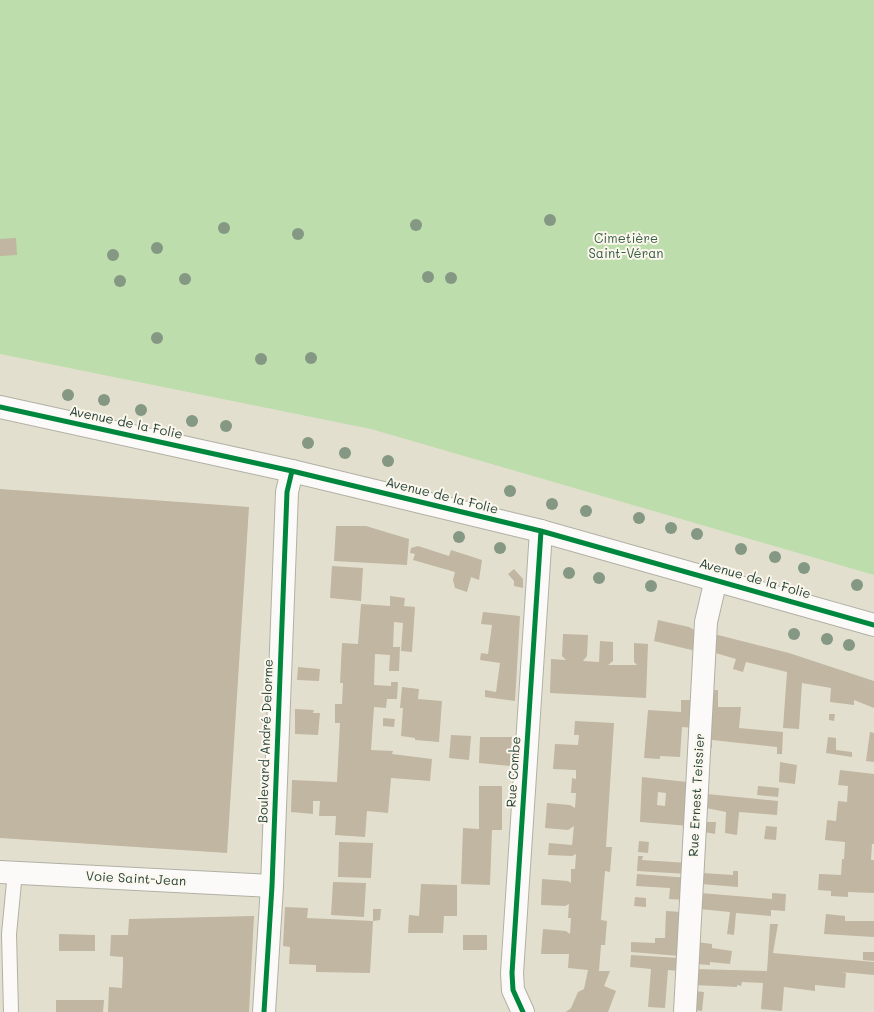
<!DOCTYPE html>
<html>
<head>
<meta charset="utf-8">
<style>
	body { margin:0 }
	canvas { display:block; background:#e3dfce }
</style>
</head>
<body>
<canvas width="874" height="1012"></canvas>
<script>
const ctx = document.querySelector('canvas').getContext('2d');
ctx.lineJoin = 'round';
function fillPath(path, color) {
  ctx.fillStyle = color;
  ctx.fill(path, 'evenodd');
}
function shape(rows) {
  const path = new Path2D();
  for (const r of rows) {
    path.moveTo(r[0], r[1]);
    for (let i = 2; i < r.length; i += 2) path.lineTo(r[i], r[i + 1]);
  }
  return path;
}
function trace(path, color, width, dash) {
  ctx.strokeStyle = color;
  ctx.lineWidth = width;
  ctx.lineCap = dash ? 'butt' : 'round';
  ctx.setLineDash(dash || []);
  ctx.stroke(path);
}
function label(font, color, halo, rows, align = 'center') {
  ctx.font = font + ' Mali,sans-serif';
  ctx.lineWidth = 4;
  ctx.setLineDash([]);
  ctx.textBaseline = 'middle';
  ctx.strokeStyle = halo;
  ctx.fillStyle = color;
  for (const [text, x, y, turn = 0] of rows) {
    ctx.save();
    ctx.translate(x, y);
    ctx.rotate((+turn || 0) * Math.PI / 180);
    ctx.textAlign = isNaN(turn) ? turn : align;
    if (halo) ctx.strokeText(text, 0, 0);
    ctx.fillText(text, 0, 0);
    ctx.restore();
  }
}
fillPath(shape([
	[0,0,874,0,874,575,371,429,0,354]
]), '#bdddac');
fillPath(shape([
	[16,238,17,255,0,256,0,239],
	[0,489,249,507,227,853,0,838],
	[336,526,366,526,409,539,407,565,334,561],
	[418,546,449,556,451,550,482,560,479,580,471,577,467,592,455,588,453,580,455,572,413,560,415,554,410,553,411,548],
	[332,566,363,568,361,601,330,598],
	[514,569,523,579,523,588,514,586,514,581,508,574],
	[390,596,405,598,404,606,415,607,412,652,401,651,403,623,394,622,393,647,400,647,399,671,389,671,390,655,375,654,374,685,391,686,391,682,398,682,397,699,387,699,386,708,374,707,371,750,393,751,392,754,432,759,430,781,391,778,388,813,367,811,365,837,335,835,336,816,319,816,320,801,313,801,313,814,291,812,292,780,337,782,340,723,335,723,335,704,342,704,343,683,340,683,342,643,358,644,361,604,390,606],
	[483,612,520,616,515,701,485,697,485,690,496,692,500,663,480,660,481,653,488,654,492,625,481,624],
	[658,620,689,627,696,631,700,652,654,641],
	[563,634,588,635,587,656,583,661,599,662,600,641,613,642,613,661,608,665,637,665,634,662,634,643,648,644,646,698,550,693,551,659,566,660,562,656],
	[714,634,789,653,874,681,874,708,854,700,854,705,830,702,831,688,802,683,799,729,783,728,787,672,746,662,743,672,733,669,736,659,712,652],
	[298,667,320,669,319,681,297,680],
	[402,687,419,689,418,699,442,701,439,742,415,740,415,738,401,736,403,708,400,708],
	[710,690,718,690,718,707,741,707,739,728,783,732,782,754,777,754,777,747,712,740,712,748,708,748],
	[681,700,697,700,695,728,682,727,680,757,660,756,660,759,644,758,648,710,681,712],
	[295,709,314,710,313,713,320,713,318,735,295,734],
	[829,714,835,714,834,721,829,720],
	[383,718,395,719,394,727,383,726],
	[575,721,614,723,606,847,612,847,610,872,605,871,601,920,607,921,605,945,601,945,599,971,610,971,604,986,616,991,608,1012,566,1012,571,1008,578,992,584,989,588,970,568,968,569,954,541,954,543,929,566,931,570,934,571,918,568,918,569,904,565,906,541,905,542,879,568,881,571,883,571,869,575,869,576,854,572,856,548,855,549,843,572,845,574,826,568,830,545,828,547,803,570,805,575,808,576,793,571,793,572,778,576,779,576,770,553,769,555,744,578,745,579,735,574,735],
	[870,732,874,733,874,762,866,761],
	[451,735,471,736,469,760,449,758],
	[480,737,512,737,510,766,479,763],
	[828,737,836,738,836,750,852,752,852,757,826,753],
	[780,762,797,765,795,784,779,782],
	[840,770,874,774,874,844,872,844,871,860,874,860,874,893,848,892,848,897,831,896,831,891,818,890,819,874,841,875,842,859,844,859,845,842,825,840,827,820,836,821,838,801,847,802,848,786,838,785],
	[642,777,687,782,690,826,640,822],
	[658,792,666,793,665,806,657,805],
	[479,786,502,786,502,830,492,830,490,885,461,884,463,828,479,829],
	[758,786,779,788,778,797,757,795],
	[707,794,778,801,777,815,739,812,737,835,725,833,726,812,706,808],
	[704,822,716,822,715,834,704,832],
	[766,826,777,827,776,840,764,839],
	[639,841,649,842,648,853,638,852],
	[339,842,373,843,371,878,338,877],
	[638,856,643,856,642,860,688,863,688,874,637,871],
	[733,871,738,871,738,887,701,884,702,873,733,875],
	[637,874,690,878,686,900,669,899,670,888,636,886],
	[333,882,366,883,364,917,331,915],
	[421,884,457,885,457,916,444,916,443,933,408,933,409,915,419,916],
	[701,893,772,899,772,893,786,894,785,911,771,910,771,916,736,913,734,935,727,934,730,912,699,909],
	[635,897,646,898,646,907,634,906],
	[285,907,308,908,307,918,373,921,373,909,381,909,380,920,373,921,370,973,316,972,316,965,289,964,290,947,283,946],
	[666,911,682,912,680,956,631,952,631,942,655,943,655,938,665,938],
	[826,914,845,916,845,921,874,921,874,937,824,934],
	[254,916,249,1012,108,1012,109,987,122,988,123,965,123,957,110,956,111,935,128,935,129,919],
	[770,924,778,924,773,953,874,962,874,975,841,972,846,973,845,988,815,985,815,991,784,987,782,1011,761,1009,763,983,742,982,741,986,737,985,737,987,694,985,695,969,767,971],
	[59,934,95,935,95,951,59,951],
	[463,935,487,935,487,950,463,950],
	[697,942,712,944,712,948,732,951,730,964,710,962,710,965,696,964],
	[863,952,874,952,874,961,863,960],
	[631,955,679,958,678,971,668,970,665,1008,648,1007,651,969,630,967],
	[694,991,704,992,702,1011,693,1010],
	[56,1000,104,1000,103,1012,56,1012]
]), '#c1b6a1');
const service = shape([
	[11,1012,9,934,15,872]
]);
const minor = shape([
	[0,872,272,886],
	[264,1012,272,886,287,492,292,471],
	[523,1012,513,990,512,973,541,531],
	[685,1012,706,622,716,579]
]);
const secondary = shape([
	[0,407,292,471,541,531,874,625]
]);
trace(service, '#b0b1a5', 16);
trace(minor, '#b0b1a5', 24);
trace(secondary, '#b0b1a5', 24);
trace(service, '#fbfaf8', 14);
trace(minor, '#fbfaf8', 22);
trace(secondary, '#fbfaf8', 22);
trace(shape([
	[0,407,292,471,541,531,874,625],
	[264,1012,272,886,287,492,292,471],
	[523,1012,513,990,512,973,541,531]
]), '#00873e', 5);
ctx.fillStyle = '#859883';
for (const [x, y] of [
	[550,220],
	[416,225],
	[224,228],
	[298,234],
	[157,248],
	[113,255],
	[428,277],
	[451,278],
	[185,279],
	[120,281],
	[157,338],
	[311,358],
	[261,359],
	[68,395],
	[104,400],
	[141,410],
	[192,421],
	[226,426],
	[308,443],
	[345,453],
	[388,461],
	[510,491],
	[552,504],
	[586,511],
	[639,518],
	[671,528],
	[697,534],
	[459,537],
	[500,548],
	[741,549],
	[775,557],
	[804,568],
	[569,573],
	[599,578],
	[857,585],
	[651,586],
	[794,634],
	[827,639],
	[849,645]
]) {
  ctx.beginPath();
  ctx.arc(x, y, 6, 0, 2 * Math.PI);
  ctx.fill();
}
label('13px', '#385d46', '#fbf7ec', [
	["Cimetière",626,239],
	["Saint-Véran",626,254]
]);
label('13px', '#1f3d34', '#fbf7ec', [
	["Avenue de la Folie",126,423,12],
	["Avenue de la Folie",442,496,14],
	["Avenue de la Folie",755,579,16],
	["Boulevard André Delorme",266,741,-88],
	["Rue Combe",514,772,-86],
	["Rue Ernest Teissier",697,795,-87],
	["Voie Saint-Jean",136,879,3]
]);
</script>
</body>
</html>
